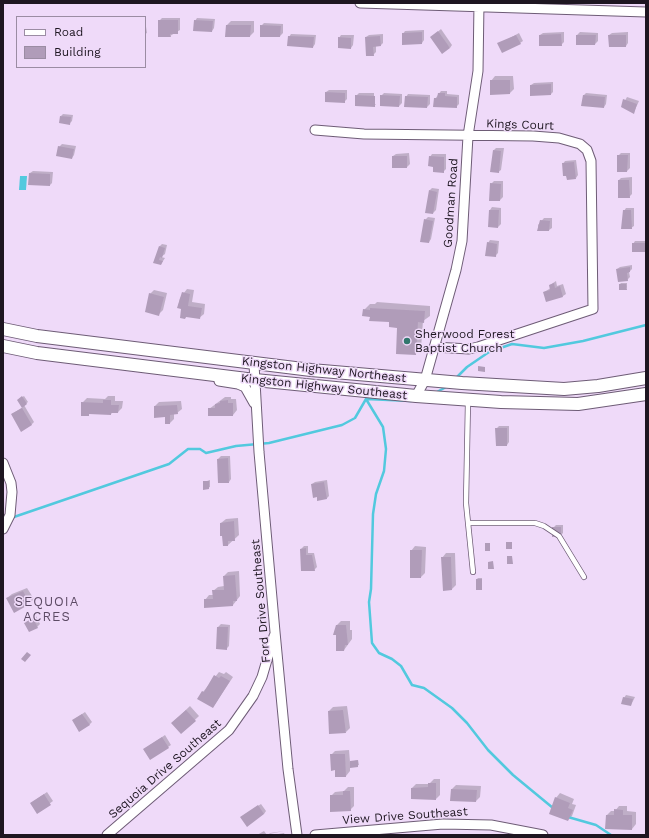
<!DOCTYPE html>
<html>
<head>
<meta charset="utf-8">
<style>
	body { margin:0 }
	#map { position:relative; width:649px; height:838px; overflow:hidden; background:#efdaf9; font-family:"Work Sans",sans-serif }
	canvas { display:block }
	.frame { position:absolute; inset:0; border:4px solid #1e1621; pointer-events:none }
	.legend { position:absolute; left:16px; top:16px; width:130px; height:52px; box-sizing:border-box; background:#efdaf9; border:1px solid #9b8ca3; margin:0; padding:5px 7px; list-style:none; font-size:12px; color:#1e1621 }
	.legend li { display:flex; align-items:center; gap:8px; height:20px }
	.legend b { width:20px; border:1px solid #9b8ca3 }
</style>
</head>
<body>
<div id="map">
<canvas width="649" height="838"></canvas>
<div class="frame"></div>
<ul class="legend">
<li><b style="height:5px;background:#fff"></b>Road</li>
<li><b style="height:11px;background:#b09cb9"></b>Building</li>
</ul>
</div>
<script>
const ctx = document.querySelector('canvas').getContext('2d');
ctx.lineJoin = 'round';
function fillPath(path, color) {
  ctx.fillStyle = color;
  ctx.fill(path, 'evenodd');
}
function shape(rows) {
  const path = new Path2D();
  for (const r of rows) {
    path.moveTo(r[0], r[1]);
    for (let i = 2; i < r.length; i += 2) path.lineTo(r[i], r[i + 1]);
  }
  return path;
}
function trace(path, color, width, dash) {
  ctx.strokeStyle = color;
  ctx.lineWidth = width;
  ctx.lineCap = dash ? 'butt' : 'round';
  ctx.setLineDash(dash || []);
  ctx.stroke(path);
}
function label(font, color, halo, rows, align = 'center') {
  ctx.font = font + ' "Work Sans",sans-serif';
  ctx.lineWidth = 3;
  ctx.setLineDash([]);
  ctx.textBaseline = 'middle';
  ctx.strokeStyle = halo;
  ctx.fillStyle = color;
  for (const [text, x, y, turn = 0] of rows) {
    ctx.save();
    ctx.translate(x, y);
    ctx.rotate((+turn || 0) * Math.PI / 180);
    ctx.textAlign = isNaN(turn) ? turn : align;
    if (halo) ctx.strokeText(text, 0, 0);
    ctx.fillText(text, 0, 0);
    ctx.restore();
  }
}
fillPath(shape([
	[20,176,27,176,26,190,19,190]
]), '#52c9de');
fillPath(shape([
	[162,18,180,18,180,30,170,36,159,21],
	[197,18,215,19,214,28,212,31,195,21],
	[145,20,147,33,145,34],
	[231,21,254,21,254,32,250,36,226,36,227,25],
	[264,23,283,24,283,33,280,36,261,36,261,26],
	[441,29,452,45,450,48,434,35],
	[424,30,424,40,422,43,403,34,405,31],
	[564,32,564,42,561,45,540,35,543,33],
	[580,32,598,33,598,41,595,44,577,35],
	[628,32,628,43,626,46,609,35,612,33],
	[519,33,523,41,520,43,499,44],
	[291,34,316,35,315,44,313,47,289,37],
	[383,34,383,43,380,46,376,46,376,52,373,55,366,37,369,35],
	[341,35,354,35,353,45,351,48,339,38],
	[495,76,513,76,514,89,510,93,491,81],
	[553,82,553,92,551,94,531,85,534,83],
	[329,90,347,90,347,99,344,102,326,92],
	[441,91,447,91,447,94,459,95,459,104,456,107,435,99],
	[359,93,374,93,374,104,376,104,374,106,356,96],
	[384,93,402,94,402,103,399,106,381,96],
	[586,93,607,95,606,104,604,107,583,96],
	[408,94,430,95,430,104,427,107,406,97],
	[627,97,639,101,634,112,622,106],
	[63,114,73,115,72,121,69,124,61,116],
	[62,144,76,146,74,155,72,158,59,147],
	[496,148,504,148,501,170,498,172,494,150],
	[409,153,410,164,407,167,393,156,396,154],
	[621,153,630,153,630,168,627,171,618,156],
	[432,154,446,154,446,169,443,172,430,157],
	[576,160,578,175,576,178,563,164,565,161],
	[33,171,53,172,52,183,50,185,30,173],
	[632,177,632,194,629,197,619,180,621,178],
	[494,181,503,181,503,197,500,200,490,200,491,184],
	[432,188,439,189,436,210,433,213,430,190],
	[492,207,501,208,501,224,498,227,490,210],
	[626,208,634,208,634,226,631,228,624,211],
	[428,217,435,218,431,239,429,242,425,220],
	[544,218,552,218,552,228,549,230,538,230,538,225],
	[490,240,499,241,498,253,495,256,488,243],
	[635,241,646,241,646,251,633,244],
	[162,244,167,245,165,254,161,257,165,258,161,264,155,262,160,246],
	[632,265,632,269,629,272,630,277,627,280,617,269,620,267],
	[556,281,557,286,563,284,566,294,563,296,546,301,544,292,551,288,550,285],
	[621,283,627,283,627,288,620,284],
	[187,289,194,290,192,302,205,304,204,314,199,318,187,316,185,318,183,308,178,307,180,298],
	[154,290,167,293,163,310,159,314,150,294],
	[377,302,430,306,430,316,423,321,421,348,415,354,398,327,390,321,371,316,364,310,370,304,375,304],
	[24,396,28,402,24,405,34,422,31,425,12,414,23,407,19,399],
	[108,396,115,396,115,401,123,401,122,408,118,412,113,412,111,414,91,413,88,415,82,403,87,398,105,399],
	[225,397,231,397,231,399,236,399,237,410,233,415,209,409],
	[181,401,182,409,177,413,174,414,174,419,170,423,166,416,155,406,159,402],
	[499,426,509,426,509,442,507,445,496,429],
	[221,456,230,456,231,479,229,482,218,459],
	[210,480,210,487,204,489,204,482],
	[327,480,329,496,326,499,312,484,315,482],
	[238,518,239,535,228,545,221,523,226,519],
	[556,525,563,525,563,533,560,536,553,528],
	[304,546,308,546,308,553,314,553,317,567,314,570,301,549],
	[415,546,426,547,425,573,421,577,411,577,411,551],
	[446,553,455,553,456,585,452,589,442,558],
	[239,571,240,596,233,605,205,600,209,595,214,595,213,591,218,587,224,586,224,576,228,572],
	[478,578,482,578,482,589,477,579],
	[27,588,34,599,29,604,7,598,12,594],
	[36,616,40,624,37,627,25,623],
	[341,621,350,621,350,630,352,630,352,639,344,650,337,625],
	[221,624,230,625,229,646,226,649,217,648,218,627],
	[219,672,224,674,226,672,233,677,213,707,203,692],
	[626,695,635,697,631,705,624,698],
	[190,706,199,716,181,733,172,723],
	[347,706,350,728,346,732,329,711,333,707],
	[85,712,92,722,89,725,76,718],
	[165,735,171,745,168,747,147,747],
	[349,750,350,762,358,760,359,765,350,767,350,771,346,776,336,769,331,755,335,751],
	[434,779,440,779,440,795,436,799,412,788,416,784,429,784],
	[456,785,481,786,480,797,476,801,451,800,452,789],
	[348,787,354,787,354,806,350,810,331,796,335,792,344,791],
	[47,792,53,801,37,813,34,801],
	[560,793,574,799,572,804,576,805,572,816,568,820,556,798],
	[261,804,266,811,264,814,244,815],
	[619,806,627,806,627,811,636,812,636,824,632,829,607,815,611,811,615,811],
	[264,831,267,835,257,835],
	[284,831,269,834,270,833],
	[284,833,285,835,273,835]
]), '#0003');
trace(shape([
	[456,378,467,367,489,352,512,344,544,348,583,341,646,325],
	[435,393,448,386],
	[366,399,383,427,386,449,384,471,376,494,373,514,371,589,369,602,372,643,379,653,392,659,401,666,412,685,424,688,452,708,467,723,488,750,513,775,553,808],
	[366,399,411,401],
	[11,518,169,464,188,449,200,449,206,453,236,446,269,443,342,425,355,418,366,399],
	[568,817,596,825,611,835]
]), '#52c9de', 2.5);
fillPath(shape([
	[158,20,178,20,178,34,170,34,171,37,158,37],
	[194,20,213,21,212,32,193,31],
	[226,25,251,25,250,37,225,37],
	[260,25,281,26,280,37,260,37],
	[438,31,450,48,442,54,430,37],
	[422,32,422,44,402,45,402,33],
	[561,34,562,46,539,46,539,35],
	[516,35,521,44,502,53,497,43],
	[576,35,596,35,595,45,576,45],
	[608,35,626,35,626,47,609,47],
	[288,36,314,37,313,48,287,46],
	[380,36,381,46,373,47,374,56,366,56,365,37],
	[338,37,351,38,351,49,338,48],
	[490,80,510,80,510,94,490,95],
	[551,84,551,95,530,96,530,85],
	[325,92,345,93,345,103,325,102],
	[438,93,445,93,445,96,457,97,457,108,433,107,434,98,437,98],
	[355,95,375,96,375,107,355,106],
	[380,95,400,96,399,107,380,106],
	[583,95,605,97,604,108,581,106],
	[405,96,428,97,427,108,404,107],
	[623,99,637,104,634,114,621,107],
	[60,116,71,117,70,125,59,123],
	[58,146,74,149,72,159,56,156],
	[493,150,501,151,499,173,490,172],
	[617,155,628,155,627,172,617,172],
	[392,156,407,156,407,168,392,168],
	[429,156,444,157,444,173,433,172,433,167,428,166],
	[574,162,576,179,567,180,566,176,563,176,562,163],
	[29,173,50,174,50,186,28,185],
	[618,180,629,180,630,198,618,198],
	[490,183,501,184,500,201,489,201],
	[429,190,437,192,433,214,425,213],
	[489,210,499,210,498,228,488,227],
	[623,210,631,210,632,229,621,229],
	[424,219,433,221,429,243,420,242],
	[540,220,550,221,549,231,537,231],
	[487,242,497,244,496,257,485,256],
	[632,243,646,243,646,252,632,252],
	[159,246,165,248,162,258,160,257,159,260,163,261,161,265,153,263],
	[630,267,630,272,627,273,628,281,618,282,616,269],
	[554,283,555,288,560,286,563,297,546,302,543,292,550,290,549,285],
	[619,284,626,284,627,290,619,290],
	[182,292,190,294,188,306,202,308,200,319,186,317,185,319,180,318,181,309,177,308],
	[149,293,164,297,159,316,145,312],
	[370,308,425,311,424,323,418,322,416,355,396,354,397,328,389,327,389,322,369,321,370,317,362,316,363,309,370,310],
	[478,366,485,367,485,372,478,371],
	[22,396,27,404,22,408,17,400],
	[103,400,111,400,111,405,119,405,118,413,111,413,111,415,89,414,89,416,81,416,81,402,103,403],
	[228,400,228,403,233,403,233,416,208,416,208,408,215,408,215,404,220,403,220,401],
	[177,405,178,414,170,415,170,424,165,424,165,417,154,418,154,406],
	[22,408,32,425,21,432,11,414],
	[495,428,507,428,507,446,496,446],
	[228,458,229,483,218,483,217,459],
	[203,481,209,481,209,489,203,490],
	[324,482,327,499,317,501,317,497,313,498,311,484],
	[234,521,235,541,228,541,228,546,223,546,222,536,220,536,220,523],
	[552,527,561,527,561,536,552,537],
	[506,542,512,542,512,549,506,549],
	[485,543,490,543,490,551,485,551],
	[306,548,306,555,312,555,315,571,301,571,300,549],
	[410,550,422,550,421,578,410,578],
	[507,556,512,556,513,564,507,564],
	[441,557,451,557,452,590,443,591],
	[493,561,494,569,488,569,488,562],
	[235,575,237,601,233,601,233,606,204,608,204,599,213,599,212,590,224,590,223,576],
	[476,579,482,579,482,590,476,590],
	[23,591,30,604,14,613,6,598],
	[33,618,38,628,29,632,24,623],
	[336,625,346,625,348,645,345,645,344,651,336,651,336,635,333,635],
	[217,627,228,627,227,650,216,649],
	[27,652,31,655,25,662,21,659],
	[214,675,219,678,221,676,230,681,213,708,197,699,202,691,204,692],
	[623,697,633,699,631,706,621,704],
	[186,710,196,721,181,734,171,723],
	[343,710,346,733,329,734,328,711],
	[82,714,90,725,79,732,72,720],
	[162,737,169,748,150,760,143,749],
	[330,754,345,754,346,777,335,777,335,770,331,771],
	[358,760,358,767,350,768,350,761],
	[428,783,436,783,436,800,411,799,411,788,428,787],
	[451,789,477,790,476,802,450,801],
	[343,791,350,791,351,811,330,812,330,795,343,795],
	[44,794,51,805,37,814,30,803],
	[555,797,570,803,568,808,573,810,568,821,549,814],
	[258,805,264,814,247,827,240,817],
	[614,809,623,810,623,815,632,815,632,830,605,829,606,815,614,815]
]), '#b09cb9');
const service = shape([
	[468,401,466,503,473,572],
	[468,523,535,523,544,526,559,536,584,577]
]);
const minor = shape([
	[360,3,646,12],
	[315,130,364,134,533,136,559,138,580,144,587,150,591,161,593,309,478,347,469,349,434,347],
	[254,364,259,452,275,632,288,769,297,835],
	[219,381,238,384,245,387,254,403],
	[416,396,425,380,456,270,462,241,468,136,478,71,479,3],
	[3,463,11,483,12,492,10,515,3,529],
	[107,835,229,730,253,696,262,677,274,636],
	[315,835,443,824,491,825,543,835]
]);
const secondary = shape([
	[3,329,37,336,311,370,462,383,564,389,598,386,646,378],
	[3,346,37,353,255,380,416,396,501,402,578,404,646,394]
]);
trace(service, '#6e5c76', 6);
trace(minor, '#6e5c76', 11);
trace(secondary, '#6e5c76', 14);
trace(service, '#fff', 4.5);
trace(minor, '#fff', 9);
trace(secondary, '#fff', 12);
for (const [x, y, r, color] of [
	[407,341,4,"#31776d"]
]) {
  const dot = new Path2D();
  dot.arc(x, y, r, 0, 2 * Math.PI);
  ctx.fillStyle = color;
  ctx.fill(dot);
  trace(dot, '#efdaf9', 1.5);
}
label('12px', '#1e1621', '#efdaf9', [
	["Kings Court",520,125,2],
	["Goodman Road",451,203,-86],
	["Kingston Highway Northeast",324,370,6],
	["Kingston Highway Southeast",324,387,6],
	["Ford Drive Southeast",261,601,-95],
	["Sequoia Drive Southeast",165,769,-41],
	["View Drive Southeast",405,816,-4]
]);
label('12px', '#1e1621', '#efdaf9', [
	["Sherwood Forest",415,334],
	["Baptist Church",415,348]
], 'left');
ctx.letterSpacing = '1px';
label('13px', '#5d4b65', '#efdaf9', [
	["SEQUOIA",47,602],
	["ACRES",47,617]
]);
ctx.letterSpacing = '0px';
</script>
</body>
</html>
